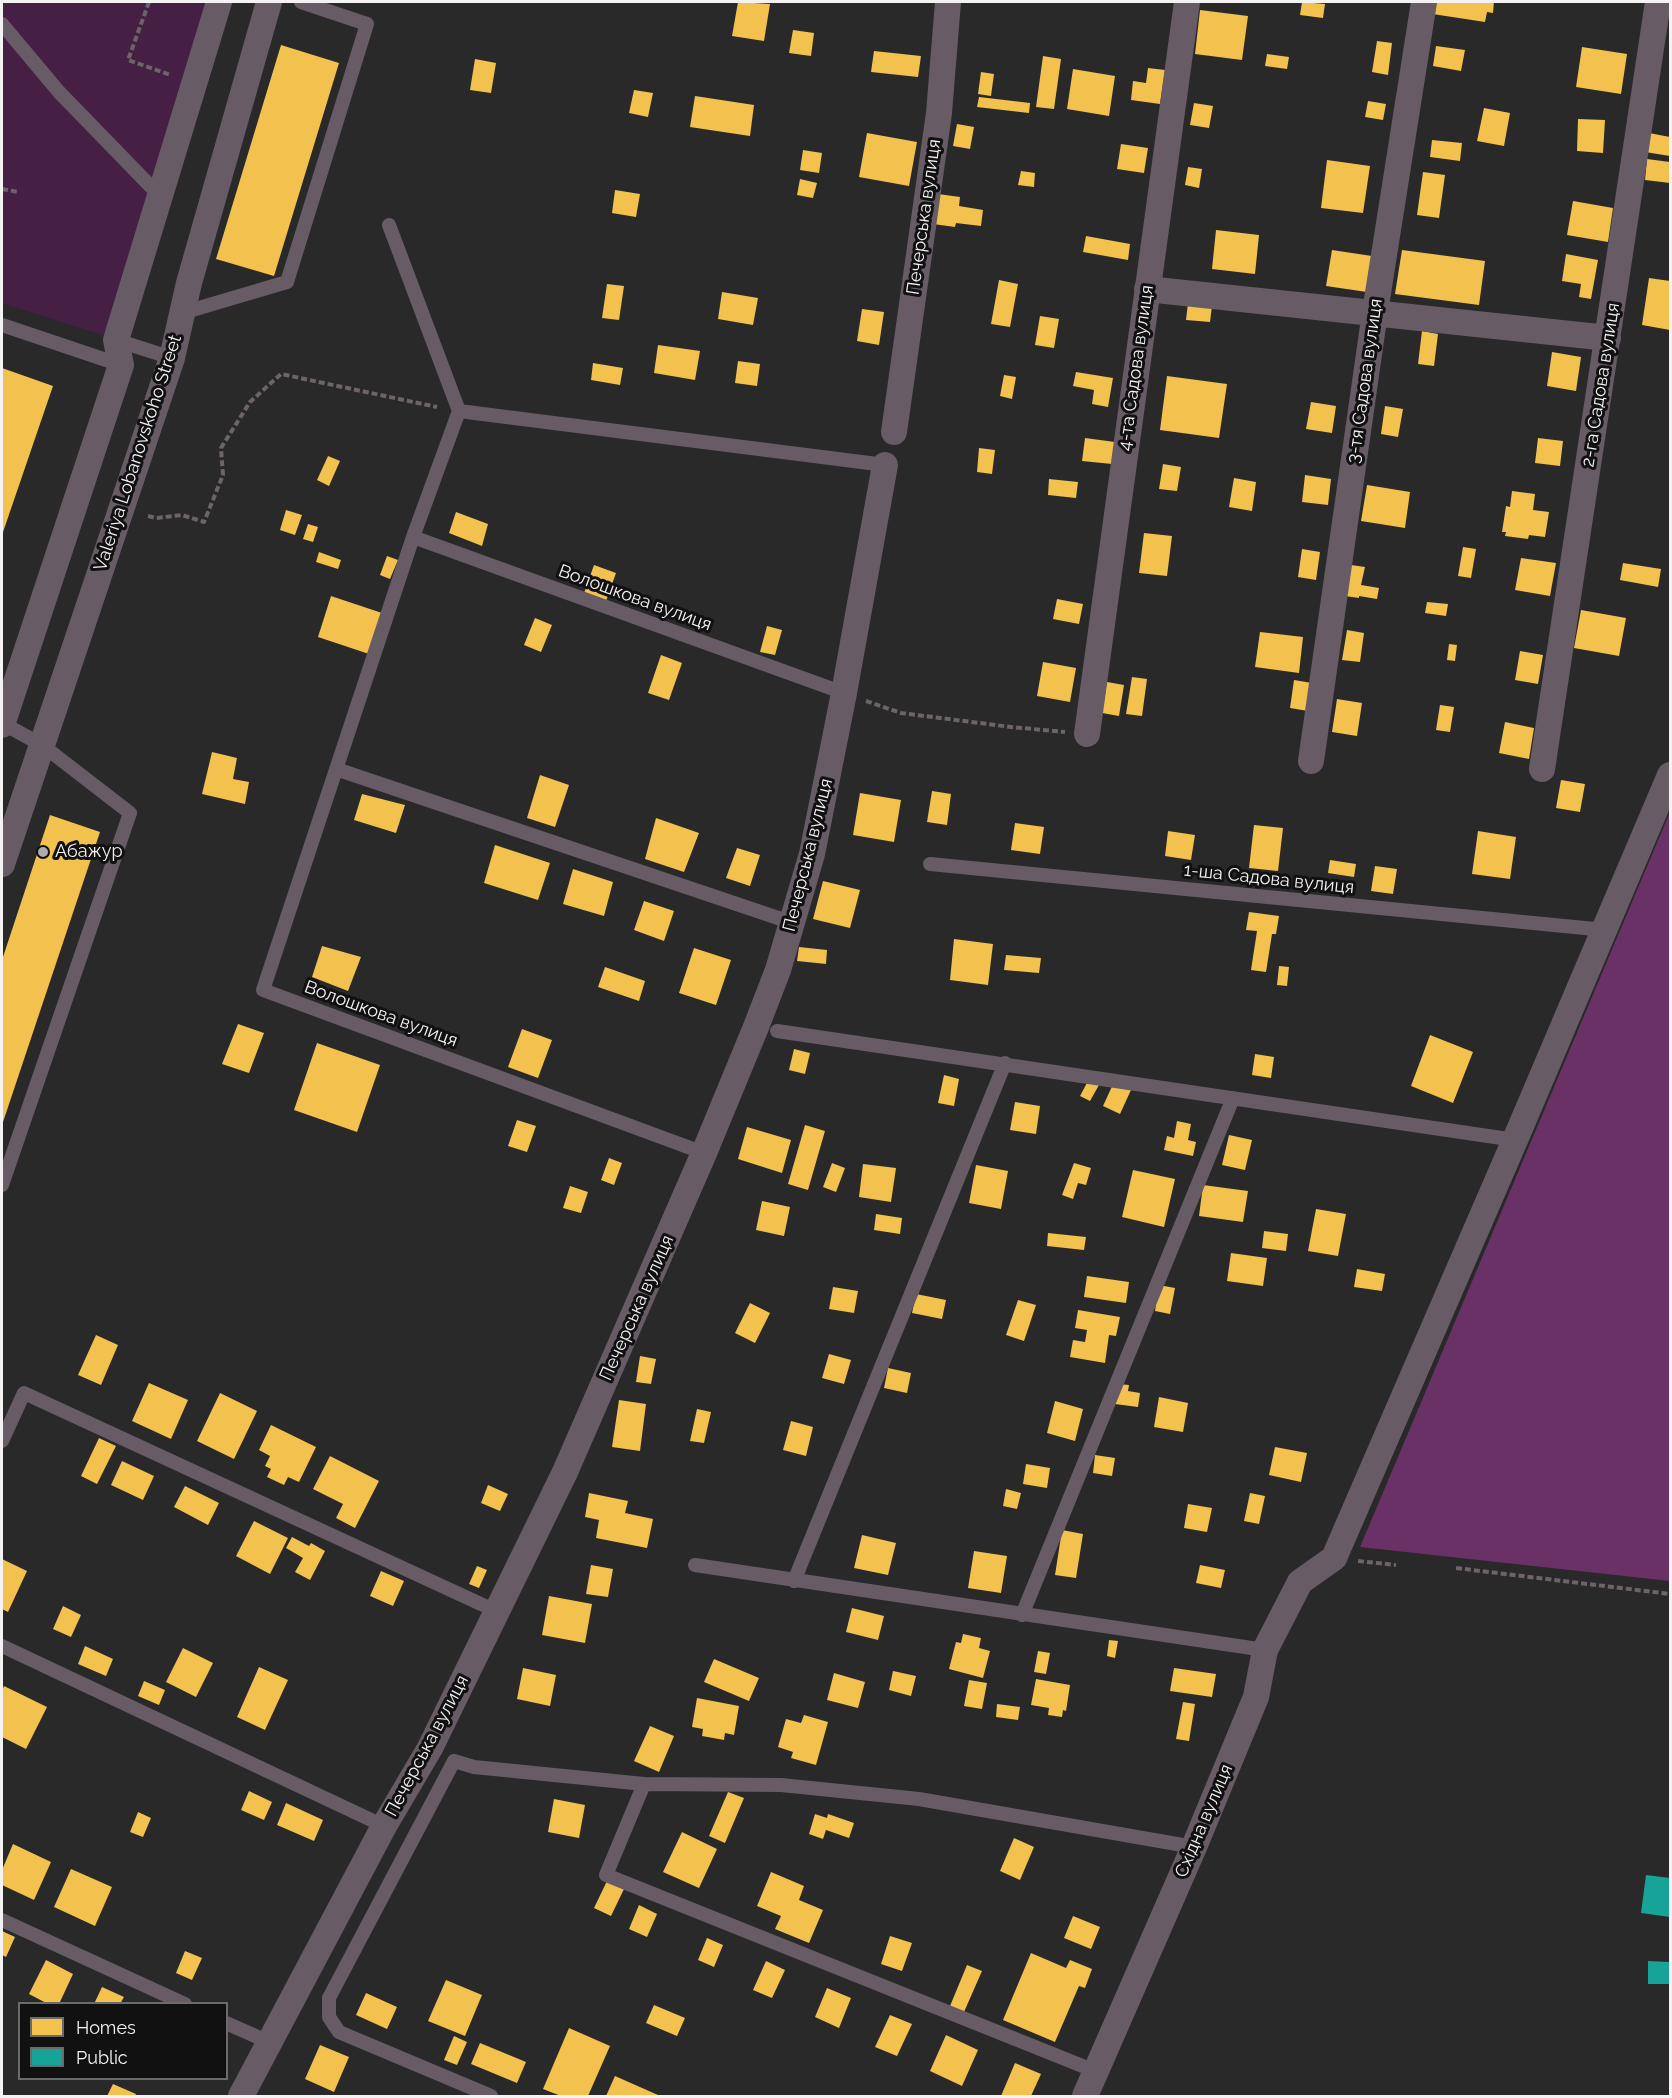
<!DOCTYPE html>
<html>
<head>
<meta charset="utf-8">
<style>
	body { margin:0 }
	#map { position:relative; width:1672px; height:2098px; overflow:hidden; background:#292929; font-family:Raleway,sans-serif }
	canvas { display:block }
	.frame { position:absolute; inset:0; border:3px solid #f4f2f3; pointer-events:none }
	.legend { position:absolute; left:18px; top:2002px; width:210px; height:78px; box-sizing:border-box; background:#121112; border:2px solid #6c6b6c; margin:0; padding:8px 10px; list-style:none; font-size:18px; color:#f4f2f3 }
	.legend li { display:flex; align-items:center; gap:12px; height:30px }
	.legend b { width:30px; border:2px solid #6c6b6c }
</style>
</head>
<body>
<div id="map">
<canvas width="1672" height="2098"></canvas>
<div class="frame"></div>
<ul class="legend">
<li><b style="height:16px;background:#f2c14e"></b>Homes</li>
<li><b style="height:16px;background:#17a398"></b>Public</li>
</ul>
</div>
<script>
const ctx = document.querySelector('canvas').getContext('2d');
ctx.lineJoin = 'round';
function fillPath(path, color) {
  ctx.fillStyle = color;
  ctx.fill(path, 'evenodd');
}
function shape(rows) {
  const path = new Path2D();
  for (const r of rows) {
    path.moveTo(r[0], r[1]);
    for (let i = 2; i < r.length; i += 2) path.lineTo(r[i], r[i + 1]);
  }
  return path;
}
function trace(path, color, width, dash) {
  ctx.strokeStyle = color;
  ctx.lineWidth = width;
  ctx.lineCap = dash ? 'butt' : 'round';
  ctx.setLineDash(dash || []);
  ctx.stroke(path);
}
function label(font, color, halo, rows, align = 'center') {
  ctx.font = font + ' Raleway,sans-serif';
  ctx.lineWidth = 6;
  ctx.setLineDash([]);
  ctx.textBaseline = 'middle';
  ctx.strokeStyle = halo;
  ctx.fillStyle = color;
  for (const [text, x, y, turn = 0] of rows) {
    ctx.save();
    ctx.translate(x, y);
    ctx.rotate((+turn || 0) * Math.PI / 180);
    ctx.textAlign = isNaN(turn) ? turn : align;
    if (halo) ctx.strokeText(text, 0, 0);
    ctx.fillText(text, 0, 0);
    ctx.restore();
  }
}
fillPath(shape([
	[2,2,208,2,106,336,2,303]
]), '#462044');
fillPath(shape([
	[1670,812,1670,1581,1360,1547]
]), '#693166');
fillPath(shape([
	[738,2,770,4,764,41,732,36],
	[1302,2,1325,4,1323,18,1300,15],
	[1428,2,1494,2,1493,13,1487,12,1485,22,1426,13],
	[1200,10,1248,16,1242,60,1195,54],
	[793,30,814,33,811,56,789,53],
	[1377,41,1392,43,1388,75,1372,72],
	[281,45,339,63,274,276,216,259],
	[1436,46,1465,50,1461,71,1433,66],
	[1582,47,1627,54,1621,94,1576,87],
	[874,51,921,56,918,77,871,72],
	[1267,54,1289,57,1287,69,1265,66],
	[1043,56,1061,59,1054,109,1036,107],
	[475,59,496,63,491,93,470,90],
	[1148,68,1165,70,1160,104,1131,100,1133,81,1146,83],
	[1073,69,1115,76,1109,116,1067,109],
	[981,72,994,74,991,96,978,94],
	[634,90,653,93,648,117,629,113],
	[695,96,754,105,750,136,690,127],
	[979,97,1030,103,1029,113,977,107],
	[1368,101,1386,104,1383,120,1365,117],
	[1194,103,1213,106,1209,128,1190,125],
	[1484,108,1510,113,1504,146,1477,141],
	[1578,119,1605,120,1603,153,1577,151],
	[957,124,974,127,970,149,953,146],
	[867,133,917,142,909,186,859,177],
	[1649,133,1670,137,1670,156,1645,152],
	[1432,140,1462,143,1460,161,1430,157],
	[1121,144,1148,148,1144,173,1117,169],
	[803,150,822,153,819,173,800,170],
	[1647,159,1670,162,1670,183,1645,180],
	[1327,160,1370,166,1363,213,1321,208],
	[1188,167,1202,169,1199,188,1185,185],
	[1021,171,1035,173,1034,187,1018,185],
	[1423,172,1445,175,1439,218,1417,215],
	[800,179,817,183,813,198,797,195],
	[615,190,640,194,636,217,612,213],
	[938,194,960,197,959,206,983,210,981,226,956,223,955,227,933,224],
	[1573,201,1613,208,1608,242,1567,235],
	[1216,230,1259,235,1255,274,1212,269],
	[1086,236,1130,244,1128,260,1083,252],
	[1332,250,1372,256,1367,292,1326,286],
	[1402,250,1485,261,1479,305,1395,294],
	[1566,254,1598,260,1591,299,1579,297,1581,284,1562,281],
	[1649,278,1670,281,1670,330,1642,325],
	[999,280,1018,284,1010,327,991,324],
	[607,284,624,286,619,320,602,318],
	[722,292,758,298,753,325,718,319],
	[1188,303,1212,306,1210,322,1186,320],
	[862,309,884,312,879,345,857,341],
	[1040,316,1059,319,1054,348,1035,345],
	[1422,331,1438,334,1434,366,1418,364],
	[658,345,700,351,695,380,654,373],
	[1552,352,1581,357,1576,391,1547,386],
	[738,361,760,364,757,386,735,383],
	[593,363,623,368,620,385,591,380],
	[2,368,53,386,2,535],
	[1076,372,1113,378,1108,407,1092,404,1094,390,1073,386],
	[1004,375,1016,377,1012,399,1000,396],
	[1167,376,1227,384,1219,438,1160,430],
	[1311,402,1336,406,1332,433,1306,429],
	[1385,406,1403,409,1398,437,1381,434],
	[1085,438,1115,442,1112,464,1082,461],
	[1538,438,1563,441,1560,466,1535,463],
	[979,448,995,450,992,474,977,472],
	[328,456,340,461,329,486,317,480],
	[1163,464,1181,467,1177,491,1159,489],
	[1305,475,1331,479,1328,505,1302,502],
	[1234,478,1256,482,1252,511,1229,507],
	[1049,479,1078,482,1076,498,1048,495],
	[1367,485,1410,492,1405,528,1361,521],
	[1512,491,1535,494,1533,510,1549,512,1545,537,1529,535,1528,539,1505,536,1506,532,1502,532,1506,506,1510,507],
	[286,510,302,515,295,535,280,530],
	[456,512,488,524,482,546,449,533],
	[308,524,318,527,313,542,303,539],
	[1144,533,1172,536,1167,576,1139,573],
	[1463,547,1476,549,1471,578,1458,576],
	[1302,549,1320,552,1316,580,1298,577],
	[319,552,341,560,338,569,316,562],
	[387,556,398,560,390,579,380,575],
	[1521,558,1556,563,1550,596,1515,590],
	[1623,563,1661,569,1658,587,1620,580],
	[594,565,616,573,605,604,583,596],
	[1351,565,1365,567,1361,585,1379,588,1377,599,1359,596,1359,598,1345,596],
	[331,596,382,613,369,654,318,637],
	[1057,599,1083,604,1079,624,1053,619],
	[1427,602,1448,604,1446,616,1425,613],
	[1581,610,1626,618,1619,656,1574,648],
	[535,618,552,625,541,652,524,645],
	[767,626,782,630,775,655,760,652],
	[1347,630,1364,633,1360,662,1342,660],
	[1260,632,1303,637,1299,673,1255,667],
	[1449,644,1457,645,1455,661,1447,660],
	[1520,651,1543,655,1538,684,1515,680],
	[661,655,682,663,669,700,648,693],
	[1043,662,1076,668,1070,702,1037,696],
	[1132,677,1147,679,1142,716,1126,714],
	[1294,680,1312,683,1308,711,1290,708],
	[1107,682,1124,685,1119,716,1102,713],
	[1337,699,1362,703,1357,736,1332,732],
	[1440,705,1454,707,1450,732,1436,730],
	[1505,722,1534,728,1529,759,1499,753],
	[212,752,237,758,233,779,249,782,245,804,202,794],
	[540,775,569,785,555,827,527,818],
	[1561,780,1585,784,1580,812,1556,808],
	[932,791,951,794,947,825,927,822],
	[860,793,901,800,894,842,853,835],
	[362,794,405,805,396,833,354,820],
	[50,815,100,832,2,1125,2,960],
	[656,818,699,833,684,872,645,859],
	[1015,823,1044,827,1040,854,1011,850],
	[1254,825,1283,828,1278,871,1249,868],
	[1168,831,1195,835,1191,860,1165,856],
	[1478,831,1516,837,1510,879,1472,874],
	[495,845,550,863,538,900,484,883],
	[737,848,760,855,750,886,726,878],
	[1330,860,1356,864,1354,877,1328,873],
	[1375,866,1397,869,1393,894,1371,891],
	[573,869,613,882,604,916,563,904],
	[823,881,860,890,850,928,813,919],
	[644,901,674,911,664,941,634,930],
	[1249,912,1279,916,1276,934,1272,934,1266,972,1251,970,1257,931,1246,930],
	[954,939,993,944,988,985,950,980],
	[322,946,361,957,348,991,312,977],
	[799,947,827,950,826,964,797,961],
	[694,948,731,960,716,1005,679,993],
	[1006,955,1041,958,1039,973,1004,970],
	[1279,966,1289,967,1287,986,1277,985],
	[605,967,645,981,639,1001,598,987],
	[238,1024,264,1033,249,1073,222,1064],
	[522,1029,552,1040,538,1078,508,1067],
	[1430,1035,1473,1052,1453,1103,1411,1086],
	[317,1043,380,1065,357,1132,294,1110],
	[794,1049,810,1053,805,1074,789,1070],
	[1255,1054,1274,1057,1271,1078,1252,1075],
	[944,1075,959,1079,954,1106,938,1103],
	[1089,1079,1099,1085,1090,1101,1080,1096],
	[1114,1082,1131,1090,1120,1114,1103,1106],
	[1015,1102,1040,1106,1036,1134,1010,1130],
	[517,1120,536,1126,527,1152,508,1146],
	[1177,1121,1191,1124,1188,1140,1196,1142,1193,1156,1164,1150,1167,1136,1174,1138],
	[805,1125,825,1131,808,1190,788,1184],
	[747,1127,791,1140,782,1173,738,1159],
	[1229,1135,1252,1140,1245,1170,1222,1165],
	[609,1158,622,1163,614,1185,601,1180],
	[832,1163,845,1168,836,1192,823,1187],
	[1074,1163,1091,1168,1086,1185,1078,1183,1073,1199,1062,1195],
	[863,1164,896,1168,891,1202,859,1197],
	[976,1165,1008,1171,1001,1209,969,1203],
	[1133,1170,1175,1179,1164,1227,1122,1217],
	[1203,1185,1248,1191,1243,1222,1199,1216],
	[570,1186,588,1192,581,1213,563,1208],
	[762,1201,790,1207,784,1236,756,1230],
	[1316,1209,1346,1214,1338,1256,1308,1251],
	[876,1214,902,1218,900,1234,874,1230],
	[1264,1231,1288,1234,1286,1251,1262,1248],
	[1048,1233,1086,1237,1084,1250,1047,1246],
	[1231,1253,1267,1258,1263,1286,1227,1281],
	[1357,1269,1385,1274,1382,1291,1354,1287],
	[1087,1276,1129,1282,1126,1303,1084,1297],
	[1159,1285,1175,1288,1170,1314,1155,1311],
	[833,1287,858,1291,854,1313,829,1309],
	[916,1294,946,1300,942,1319,912,1313],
	[1018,1300,1036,1305,1024,1341,1006,1335],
	[750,1303,770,1313,755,1343,735,1333],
	[1078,1310,1120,1317,1116,1336,1109,1335,1105,1363,1070,1357,1073,1340,1085,1342,1087,1330,1075,1328],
	[96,1335,118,1345,101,1385,78,1375],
	[829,1354,851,1360,844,1384,822,1378],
	[640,1356,656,1359,651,1384,636,1382],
	[888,1368,911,1373,907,1393,884,1388],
	[149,1383,188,1400,171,1439,132,1421],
	[1118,1384,1129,1385,1128,1391,1140,1393,1138,1407,1115,1404],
	[220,1393,257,1411,234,1459,197,1441],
	[1159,1397,1188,1403,1183,1432,1154,1427],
	[619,1400,646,1404,640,1451,612,1447],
	[1055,1401,1083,1409,1075,1441,1047,1433],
	[697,1409,711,1412,704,1443,690,1441],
	[791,1421,813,1427,806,1456,783,1450],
	[271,1425,316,1447,299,1482,288,1477,284,1485,267,1477,271,1469,265,1466,270,1456,259,1450],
	[99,1438,116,1446,97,1484,81,1476],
	[1275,1447,1307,1453,1301,1482,1269,1475],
	[1095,1455,1115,1458,1112,1476,1093,1473],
	[330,1456,379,1481,355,1528,336,1518,343,1504,313,1489],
	[122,1461,154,1476,143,1500,111,1485],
	[1026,1464,1050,1468,1047,1488,1023,1484],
	[488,1485,508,1494,500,1511,481,1503],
	[185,1486,219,1503,208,1525,174,1507],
	[1006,1489,1021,1493,1017,1509,1003,1506],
	[589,1493,628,1501,625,1513,653,1519,647,1548,596,1538,599,1520,585,1517],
	[1250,1493,1265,1496,1259,1524,1244,1521],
	[1188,1504,1212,1508,1207,1532,1184,1528],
	[254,1521,288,1538,270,1574,236,1556],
	[1062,1530,1083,1534,1076,1578,1055,1575],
	[862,1535,896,1543,888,1575,854,1568],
	[292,1537,309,1546,311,1543,325,1551,310,1580,295,1572,303,1558,286,1548],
	[974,1551,1007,1556,1001,1593,968,1588],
	[2,1559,27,1571,8,1612,2,1609],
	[591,1565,613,1569,608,1597,586,1594],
	[1200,1565,1225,1570,1221,1588,1196,1583],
	[477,1566,487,1570,479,1588,469,1584],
	[381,1571,404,1581,393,1606,370,1596],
	[549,1596,592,1604,585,1643,542,1635],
	[63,1606,81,1615,71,1637,53,1629],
	[852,1608,884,1616,878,1640,846,1632],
	[963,1634,981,1638,979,1648,990,1651,983,1678,949,1669,956,1642,961,1643],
	[1109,1640,1118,1641,1115,1658,1107,1656],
	[85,1646,113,1659,106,1676,78,1664],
	[183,1648,213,1663,196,1697,166,1682],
	[1038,1651,1050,1653,1046,1674,1034,1672],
	[714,1659,759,1678,749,1701,704,1682],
	[259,1667,288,1680,265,1730,237,1717],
	[523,1668,556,1675,550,1706,517,1699],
	[1174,1668,1216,1674,1212,1697,1170,1691],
	[893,1671,916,1676,911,1696,889,1690],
	[834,1673,865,1682,858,1708,827,1700],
	[1036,1679,1070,1685,1066,1711,1063,1710,1062,1717,1048,1715,1049,1708,1031,1705],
	[969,1680,987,1683,982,1709,964,1706],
	[144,1681,165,1690,159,1705,138,1696],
	[4,1686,47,1707,26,1749,2,1737,2,1691],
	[697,1698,739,1706,734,1735,725,1733,724,1740,702,1736,703,1729,692,1727],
	[1183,1702,1195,1704,1189,1741,1176,1739],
	[997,1704,1020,1707,1018,1720,996,1717],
	[804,1715,828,1722,816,1765,791,1758,793,1752,778,1747,786,1719,801,1723],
	[650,1726,674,1736,659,1772,634,1761],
	[249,1791,272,1802,264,1820,241,1810],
	[728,1792,744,1798,725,1843,709,1836],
	[554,1799,585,1805,579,1838,548,1832],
	[286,1803,323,1820,314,1841,277,1825],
	[138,1812,151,1818,143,1837,130,1832],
	[815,1814,827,1818,828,1814,854,1823,849,1838,826,1830,823,1839,809,1834],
	[682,1832,717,1849,699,1888,663,1872],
	[1014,1838,1034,1847,1020,1880,1000,1871],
	[13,1844,51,1862,34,1900,2,1885,2,1870],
	[71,1869,112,1887,95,1926,54,1907],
	[771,1872,804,1886,799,1900,823,1910,809,1943,775,1929,781,1916,757,1906],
	[607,1881,624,1889,611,1916,594,1908],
	[639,1905,657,1914,647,1937,629,1929],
	[1073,1916,1100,1927,1091,1949,1064,1938],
	[2,1931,15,1937,6,1957,2,1955],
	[890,1936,912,1943,902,1971,881,1964],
	[707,1938,723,1945,714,1967,698,1960],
	[185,1951,202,1958,192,1980,176,1973],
	[1031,1953,1066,1968,1070,1960,1092,1969,1085,1988,1079,1986,1055,2042,1003,2020],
	[46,1960,73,1974,59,2004,48,2004,29,1994],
	[766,1961,785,1970,772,1998,753,1990],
	[967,1965,982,1971,964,2012,950,2006],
	[446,1980,482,1995,465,2036,428,2021],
	[102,1987,124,1997,120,2004,94,2004],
	[827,1988,851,1998,839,2028,815,2017],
	[366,1993,397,2007,387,2029,356,2015],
	[654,2005,685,2018,677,2036,646,2023],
	[890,2015,912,2024,897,2056,875,2047],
	[569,2028,610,2046,588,2096,561,2096,543,2089],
	[946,2035,978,2050,962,2086,930,2071],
	[454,2036,467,2042,457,2065,444,2060],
	[480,2043,526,2062,517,2083,471,2064],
	[320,2045,349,2057,334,2092,305,2079],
	[1015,2063,1041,2074,1031,2096,1001,2096],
	[615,2076,658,2095,657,2096,606,2096],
	[113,2084,136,2094,135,2096,107,2096]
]), '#f2c14e');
fillPath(shape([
	[1646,1875,1670,1878,1670,1917,1641,1913],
	[1648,1961,1670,1962,1670,1984,1648,1984]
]), '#17a398');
trace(shape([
	[149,2,128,60,171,75],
	[2,189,18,192],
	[148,516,156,518,182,515,204,522,223,475,221,448,250,402,281,374,437,407],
	[866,701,901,713,1011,727,1065,732],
	[1358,1561,1396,1565],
	[1456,1568,1670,1594]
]), '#6c636b', 4, [6, 3]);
trace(shape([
	[2,24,59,92,160,196],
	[389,225,459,411,413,537,263,990,704,1153],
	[182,313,287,282,367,24,301,2],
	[2,325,121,365],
	[116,340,172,358],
	[459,411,885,465],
	[413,537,844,693],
	[336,769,793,923],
	[930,864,1605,930],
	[777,1031,1515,1140],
	[2,1185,130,813,42,745,2,723],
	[2,1441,24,1393,496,1611],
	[695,1565,1265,1650],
	[794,1581,1005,1063],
	[1022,1615,1233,1098],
	[2,1646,384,1826],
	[644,1784,606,1875,1095,2071],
	[2,1920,185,2004],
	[226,2023,269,2042],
	[491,2096,339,2032,329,2017,329,1998,454,1761,474,1767,644,1784,781,1785,919,1799,1194,1847]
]), '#675b66', 14);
trace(shape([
	[1147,289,1608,338],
	[894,432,939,113,948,2],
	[2,725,121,365,116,340,219,2],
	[1087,734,1187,2],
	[1311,761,1375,312,1424,2],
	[1542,769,1658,2],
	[2,864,172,358,189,283,269,2],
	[241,2096,384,1826,430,1748,565,1472,704,1153,756,1027,778,970,812,854,844,693,885,465],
	[1085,2096,1194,1847,1256,1697,1265,1650,1300,1582,1334,1558,1515,1140,1670,775]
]), '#675b66', 26);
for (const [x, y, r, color] of [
	[43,852,6,"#adacac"]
]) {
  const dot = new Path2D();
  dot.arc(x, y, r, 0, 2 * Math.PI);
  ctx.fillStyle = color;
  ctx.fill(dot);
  trace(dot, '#121112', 2);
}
label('18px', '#f4f2f3', '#121112', [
	["Печерська вулиця",924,217,-82],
	["4-та Садова вулиця",1136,368,-82],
	["3-тя Садова вулиця",1365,381,-82],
	["2-га Садова вулиця",1601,385,-81],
	["Valeriya Lobanovskoho Street",138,453,-72],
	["Волошкова вулиця",635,598,20],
	["Печерська вулиця",808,855,-76],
	["1-ша Садова вулиця",1269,879,6],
	["Волошкова вулиця",381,1014,20],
	["Печерська вулиця",637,1308,-66],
	["Печерська вулиця",427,1746,-62],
	["Східна вулиця",1204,1821,-67]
]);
label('18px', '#f4f2f3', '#121112', [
	["Абажур",55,852]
], 'left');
</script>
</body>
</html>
